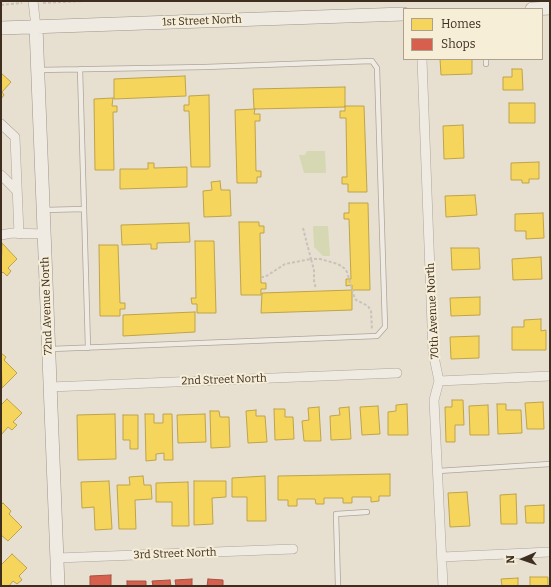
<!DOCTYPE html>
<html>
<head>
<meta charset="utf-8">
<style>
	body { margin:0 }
	#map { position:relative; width:551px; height:587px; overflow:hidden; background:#e7e0d1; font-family:Bitter,serif }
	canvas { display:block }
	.frame { position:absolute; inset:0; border:2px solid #3d2e20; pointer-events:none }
	.legend { position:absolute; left:403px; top:8px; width:140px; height:52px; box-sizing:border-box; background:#f7eed8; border:1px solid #ada18e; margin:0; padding:5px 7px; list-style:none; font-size:12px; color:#3d2e20 }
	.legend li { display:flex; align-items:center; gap:8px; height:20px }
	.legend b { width:20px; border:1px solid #ada18e }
	.north { position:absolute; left:503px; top:539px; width:40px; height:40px; -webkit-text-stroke:3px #f7eed8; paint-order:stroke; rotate:268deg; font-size:11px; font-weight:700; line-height:16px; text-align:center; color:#3d2e20 }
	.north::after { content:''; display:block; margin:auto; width:14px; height:18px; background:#3d2e20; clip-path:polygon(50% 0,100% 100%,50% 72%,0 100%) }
</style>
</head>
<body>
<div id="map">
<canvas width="551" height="587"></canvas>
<div class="frame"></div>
<ul class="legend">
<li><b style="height:11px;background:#f6d55c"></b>Homes</li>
<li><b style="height:11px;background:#d6604d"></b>Shops</li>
</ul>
<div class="north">N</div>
</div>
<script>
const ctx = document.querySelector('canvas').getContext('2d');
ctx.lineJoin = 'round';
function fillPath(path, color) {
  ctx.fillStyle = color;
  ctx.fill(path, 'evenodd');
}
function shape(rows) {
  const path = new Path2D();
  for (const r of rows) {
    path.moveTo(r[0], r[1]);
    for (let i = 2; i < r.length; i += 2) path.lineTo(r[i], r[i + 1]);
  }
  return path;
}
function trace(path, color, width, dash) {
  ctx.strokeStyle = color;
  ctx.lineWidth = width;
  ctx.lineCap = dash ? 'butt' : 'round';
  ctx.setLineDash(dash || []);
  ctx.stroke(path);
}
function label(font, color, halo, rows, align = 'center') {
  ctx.font = font + ' Bitter,serif';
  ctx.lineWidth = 4;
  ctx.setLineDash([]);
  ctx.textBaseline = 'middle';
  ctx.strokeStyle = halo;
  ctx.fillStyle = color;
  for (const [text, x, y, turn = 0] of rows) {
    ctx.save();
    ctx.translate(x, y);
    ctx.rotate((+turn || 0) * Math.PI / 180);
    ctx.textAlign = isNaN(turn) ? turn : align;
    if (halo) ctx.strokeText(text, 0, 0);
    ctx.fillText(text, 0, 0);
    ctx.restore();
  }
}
fillPath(shape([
	[307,151,325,151,326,173,304,173,299,155,305,155],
	[313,226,328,226,330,256,323,256,314,247]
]), '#d6d7b3');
const homes = shape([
	[440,59,472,59,472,74,441,75,440,59],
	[512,69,522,69,523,90,503,90,503,77,512,77,512,69],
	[1,73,11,82,2,92,4,95,1,99,1,73],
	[185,76,186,96,114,99,114,79,185,76],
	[345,87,345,107,254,109,253,89,345,87],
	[209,95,210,167,191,167,189,111,184,111,184,105,189,105,189,96,209,95],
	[113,98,112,106,117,106,117,112,113,112,114,170,95,170,94,99,113,98],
	[509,103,535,103,535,123,509,123,509,103],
	[345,106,364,106,367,192,348,192,348,184,342,184,342,177,347,177,346,118,340,118,340,111,345,111,345,106],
	[255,109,254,114,260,114,260,121,255,121,256,171,261,171,261,177,257,177,257,183,237,183,235,110,255,109],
	[463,125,464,158,444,159,443,126,463,125],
	[539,162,539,179,529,179,529,183,522,183,522,180,511,180,511,163,539,162],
	[148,163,154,163,154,168,187,167,187,187,120,189,120,169,148,169,148,163],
	[220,181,221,190,230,190,231,216,204,217,203,191,212,190,211,182,220,181],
	[475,195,477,215,446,217,445,196,475,195],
	[349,203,368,203,370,290,352,290,352,285,346,286,346,279,351,279,349,219,344,219,344,213,349,213,349,203],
	[543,213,544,238,526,239,526,231,515,231,515,214,543,213],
	[239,222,259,222,259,226,264,226,264,233,260,233,261,283,266,283,266,289,261,289,261,295,241,295,239,222],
	[189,223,190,242,157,243,157,249,151,249,151,244,122,245,121,225,189,223],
	[195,241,214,241,216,313,197,313,197,304,192,304,191,298,196,298,195,241],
	[2,243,17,259,8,268,11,271,7,276,3,272,1,274,2,243],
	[99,245,118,245,120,303,125,303,125,309,120,309,120,316,100,316,99,245],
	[451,248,479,248,480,269,452,270,451,248],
	[541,257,542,279,513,280,512,259,541,257],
	[352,290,352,310,261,313,262,293,352,290],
	[480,297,480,315,451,316,450,298,480,297],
	[195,312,195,332,123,336,123,315,195,312],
	[541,319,541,331,546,330,546,350,512,350,512,327,524,327,524,320,541,319],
	[479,336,479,358,451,359,450,337,479,336],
	[1,353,6,357,4,360,17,373,2,388,1,353],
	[7,399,22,413,13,422,17,425,12,430,8,427,1,435,1,405,7,399],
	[452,400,463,400,464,425,455,425,455,442,446,442,445,407,452,407,452,400],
	[543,402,544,429,527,429,525,403,543,402],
	[407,404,408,435,388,435,388,412,396,411,396,405,407,404],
	[497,404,506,404,506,410,521,410,522,433,498,434,497,404],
	[488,405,489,435,470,435,469,406,488,405],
	[378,406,380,434,362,435,360,407,378,406],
	[319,407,321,441,304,441,302,421,309,420,308,408,319,407],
	[349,407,351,439,331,440,330,416,340,415,339,408,349,407],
	[274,409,285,409,285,417,293,417,294,439,275,440,274,409],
	[256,410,256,416,265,416,267,442,248,443,246,411,256,410],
	[210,411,219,411,220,417,229,417,230,447,211,448,210,411],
	[115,414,116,459,78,460,77,415,115,414],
	[145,414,154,414,154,423,163,423,163,414,172,414,173,460,164,460,164,453,156,454,156,460,146,461,145,414],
	[205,414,206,442,178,443,177,415,205,414],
	[123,415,138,415,138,449,130,449,130,440,123,440,123,415],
	[390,474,390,496,379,496,379,501,371,502,371,497,352,497,352,503,343,503,343,498,324,498,324,504,316,504,315,499,297,499,297,506,288,506,288,500,278,500,278,476,390,474],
	[143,476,144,485,151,485,152,499,135,500,136,529,119,529,117,485,130,485,129,477,143,476],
	[265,476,266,521,247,521,247,497,232,497,232,478,265,476],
	[109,481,112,529,95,530,94,507,82,508,81,482,109,481],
	[194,481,226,481,226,497,212,498,213,524,194,525,194,481],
	[188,482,189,526,172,526,172,502,156,502,156,483,188,482],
	[467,492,470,526,450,527,448,493,467,492],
	[516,494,517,524,501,524,500,495,516,494],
	[3,503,11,511,9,514,22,527,8,541,1,535,1,505,3,503],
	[544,505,544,523,526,523,525,506,544,505],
	[12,554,27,568,19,576,22,580,17,584,13,581,9,586,1,586,1,565,12,554],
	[530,577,548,577,548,586,530,586,530,577],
	[518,578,518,586,502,586,501,579,518,578]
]);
fillPath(homes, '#f6d55c');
trace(homes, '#bea34a', 1);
const shops = shape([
	[111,575,111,586,90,586,90,576,111,575],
	[192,579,192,586,176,586,175,580,192,579],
	[208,579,223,580,223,586,207,586,208,579],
	[170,580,171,586,153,586,152,581,170,580],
	[127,581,146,581,146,586,127,586,127,581]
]);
fillPath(shops, '#d6604d');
trace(shops, '#a85140', 1);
const lane = shape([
	[486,59,486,64],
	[80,69,88,348],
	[38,70,205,67,372,61,377,68,385,327,377,336,51,349],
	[45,210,83,209],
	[438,471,550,464],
	[338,586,336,514,367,512]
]);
const street = shape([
	[33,1,36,27],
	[422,59,433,352,439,381,434,400,443,586],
	[1,124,15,137,19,234],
	[1,175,17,191],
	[1,235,12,233,44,234],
	[439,381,550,376],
	[50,387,397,373],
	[442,557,550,552],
	[57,558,293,549]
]);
const secondary = shape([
	[532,9,550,8],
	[36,27,58,586],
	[1,28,404,14]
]);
trace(lane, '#ada599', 6);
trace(street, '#ada599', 10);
trace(secondary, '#9c958a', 14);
trace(shape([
	[43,3,84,1],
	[1,5,22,3],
	[303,228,311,259,320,259,338,264,344,268,347,272,354,296,356,300,368,306,371,311,372,330],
	[261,277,265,277,285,264,311,259,314,270,314,281,316,289]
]), '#c8c2b9', 2, [3, 2]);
trace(lane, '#efebe3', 4.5);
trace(street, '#efebe3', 9);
trace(secondary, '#efebe3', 13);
label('11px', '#3d2e20', '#f7eed8', [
	["1st Street North",202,21,-2],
	["72nd Avenue North",47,306,-92],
	["70th Avenue North",433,311,-93],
	["2nd Street North",224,380,-2],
	["3rd Street North",175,554,-2]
]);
</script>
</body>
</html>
